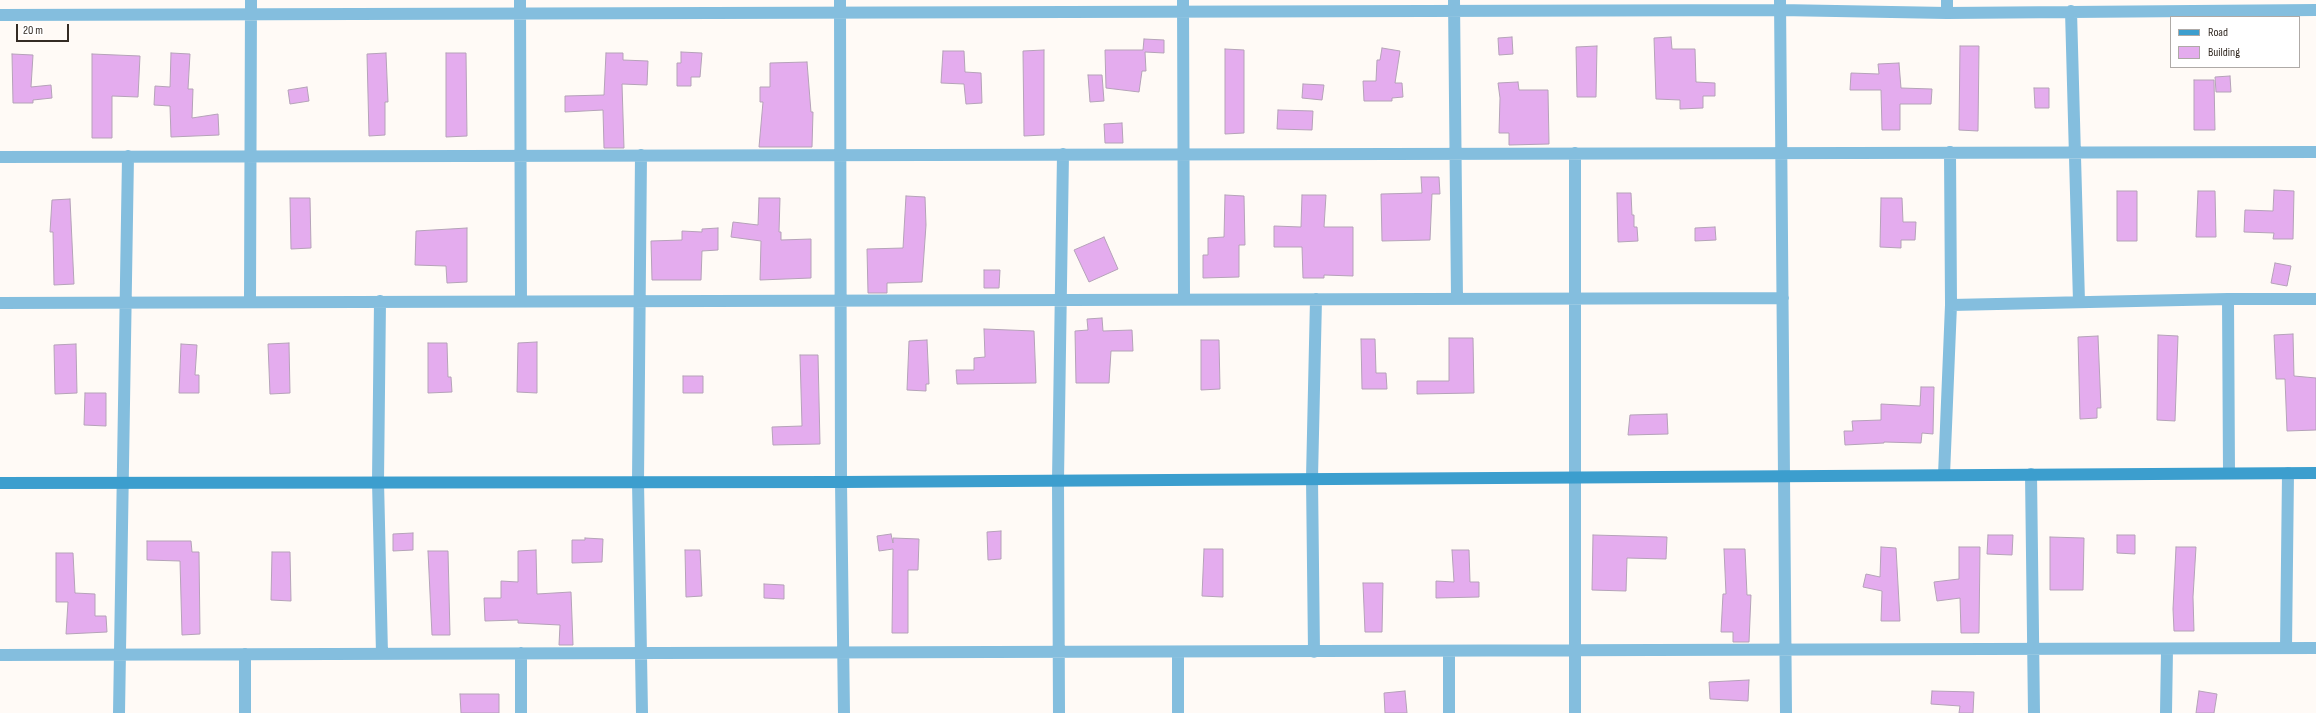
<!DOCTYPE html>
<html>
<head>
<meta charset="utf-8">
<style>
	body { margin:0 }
	#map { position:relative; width:2316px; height:713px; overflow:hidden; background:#fffaf6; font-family:"Sofia Sans Condensed",sans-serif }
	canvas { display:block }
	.legend { position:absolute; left:2170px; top:16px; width:130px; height:52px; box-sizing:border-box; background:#fff; border:1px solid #aeaaa7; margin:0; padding:5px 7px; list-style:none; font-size:12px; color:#342b24 }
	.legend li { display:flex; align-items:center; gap:8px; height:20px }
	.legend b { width:20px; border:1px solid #aeaaa7 }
	.scale { position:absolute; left:16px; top:24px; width:53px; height:18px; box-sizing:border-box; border:2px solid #342b24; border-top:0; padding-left:5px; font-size:12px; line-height:14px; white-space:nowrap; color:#342b24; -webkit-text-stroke:3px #fff; paint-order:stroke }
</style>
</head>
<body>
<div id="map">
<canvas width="2316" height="713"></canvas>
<ul class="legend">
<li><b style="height:5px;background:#3c9ece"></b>Road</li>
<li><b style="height:11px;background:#e4acee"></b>Building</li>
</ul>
<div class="scale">20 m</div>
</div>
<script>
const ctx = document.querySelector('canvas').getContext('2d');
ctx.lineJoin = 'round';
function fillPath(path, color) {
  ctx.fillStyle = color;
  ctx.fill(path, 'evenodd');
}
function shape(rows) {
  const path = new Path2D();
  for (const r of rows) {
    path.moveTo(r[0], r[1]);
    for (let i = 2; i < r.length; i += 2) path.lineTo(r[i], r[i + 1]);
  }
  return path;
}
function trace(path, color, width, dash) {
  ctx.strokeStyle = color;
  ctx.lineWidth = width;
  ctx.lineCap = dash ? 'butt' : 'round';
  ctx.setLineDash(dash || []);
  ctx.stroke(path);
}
const building = shape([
	[1512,37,1513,54,1499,55,1498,38,1512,37],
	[1671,37,1672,49,1695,49,1696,82,1715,83,1715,96,1703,96,1703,108,1680,109,1680,100,1656,99,1654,38,1671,37],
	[1144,39,1164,40,1164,53,1145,52,1146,71,1142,71,1139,92,1106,88,1105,50,1143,50,1144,39],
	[1597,46,1596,97,1577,97,1576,47,1597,46],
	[1960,46,1979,46,1978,131,1959,130,1960,46],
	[1382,48,1400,51,1395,83,1402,83,1403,97,1392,98,1392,101,1364,101,1363,81,1376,81,1377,60,1380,60,1382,48],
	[1225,49,1244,50,1244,133,1225,134,1225,49],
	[1044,50,1044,135,1024,136,1023,51,1044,50],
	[943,51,964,51,965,72,981,73,982,103,966,104,964,84,941,83,943,51],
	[681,52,702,53,700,77,691,77,691,86,677,86,677,63,681,63,681,52],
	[171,53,190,54,188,89,193,89,192,118,218,114,219,135,171,137,170,106,154,105,155,86,170,87,171,53],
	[386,53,388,102,385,102,385,135,369,136,367,54,386,53],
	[446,53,466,53,467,136,446,137,446,53],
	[606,53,623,53,623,60,648,61,647,85,622,84,624,148,604,148,603,110,565,112,565,96,604,95,606,53],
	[12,54,33,55,31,87,51,85,52,98,33,100,33,103,13,103,12,54],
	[92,54,140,56,138,97,112,96,112,138,92,138,92,54],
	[807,62,811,112,813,112,812,147,759,147,763,102,760,102,760,87,770,87,770,63,807,62],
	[1899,63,1901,88,1932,89,1931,104,1900,104,1900,130,1882,130,1881,90,1850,90,1851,73,1879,74,1878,64,1899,63],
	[1088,75,1102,75,1104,101,1090,102,1088,75],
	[2230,76,2231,92,2216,92,2215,77,2230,76],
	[2194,80,2214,80,2215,130,2194,130,2194,80],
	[1518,82,1519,90,1548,90,1549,144,1509,145,1509,133,1499,133,1500,98,1498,83,1518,82],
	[1303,84,1324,85,1322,100,1302,98,1303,84],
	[307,87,309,101,290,104,288,90,307,87],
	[2034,88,2049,88,2049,108,2035,108,2034,88],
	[1278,110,1313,111,1312,130,1277,129,1278,110],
	[1122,123,1123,143,1105,143,1104,124,1122,123],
	[1421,177,1439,177,1440,194,1432,194,1430,240,1382,241,1381,194,1422,193,1421,177],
	[2274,190,2294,191,2293,239,2273,239,2274,233,2244,232,2245,210,2273,211,2274,190],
	[2117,191,2137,191,2137,241,2117,241,2117,191],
	[2198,191,2215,191,2216,237,2196,237,2198,191],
	[1617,193,1631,193,1632,215,1634,215,1634,227,1637,227,1638,241,1618,242,1617,193],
	[1225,195,1244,196,1245,245,1239,245,1239,277,1203,278,1203,255,1208,255,1208,238,1224,237,1225,195],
	[1302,195,1326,195,1324,227,1353,227,1353,276,1324,275,1324,278,1303,278,1302,247,1274,247,1274,226,1301,227,1302,195],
	[906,196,925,197,926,225,922,282,887,283,887,293,868,293,867,249,903,248,906,196],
	[290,198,310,198,311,248,291,249,290,198],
	[759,198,780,198,779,232,781,232,781,240,811,239,811,278,760,280,761,241,731,237,733,222,758,225,759,198],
	[1881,198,1902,198,1903,222,1916,222,1915,240,1901,240,1901,248,1880,247,1881,198],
	[70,199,74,284,54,285,53,232,50,232,52,200,70,199],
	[1715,227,1716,240,1695,241,1695,228,1715,227],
	[467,228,467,282,447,283,446,266,415,265,416,231,467,228],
	[718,228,718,250,702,251,701,280,652,280,651,241,682,240,682,231,702,232,702,229,718,228],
	[1104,237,1118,269,1089,282,1074,250,1104,237],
	[2275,263,2291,266,2287,286,2271,283,2275,263],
	[984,270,1000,270,999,288,984,288,984,270],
	[1102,318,1103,331,1132,330,1133,351,1111,351,1109,383,1076,383,1075,331,1088,330,1087,319,1102,318],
	[984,329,1034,331,1036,383,957,384,956,370,974,370,974,358,985,357,984,329],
	[2293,334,2294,376,2316,378,2316,430,2287,431,2285,379,2276,379,2274,335,2293,334],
	[2158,335,2178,336,2175,421,2157,420,2158,335],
	[2098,336,2101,408,2097,408,2097,418,2080,419,2078,337,2098,336],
	[1449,338,1473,338,1474,393,1417,394,1417,381,1449,381,1449,338],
	[1361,339,1375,339,1376,373,1386,373,1387,389,1362,389,1361,339],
	[927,340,929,384,926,384,926,391,907,390,909,341,927,340],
	[1201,340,1219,340,1220,389,1201,390,1201,340],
	[537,342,537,393,517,392,518,343,537,342],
	[289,343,290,393,270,394,268,344,289,343],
	[428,343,447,343,448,377,451,377,452,392,428,393,428,343],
	[76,344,77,393,55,394,54,345,76,344],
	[181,344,197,345,195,375,199,375,199,393,179,393,181,344],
	[800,355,818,355,820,444,773,445,772,427,802,426,800,355],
	[683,376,703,376,703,393,683,393,683,376],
	[1921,387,1934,387,1933,434,1922,433,1921,443,1884,442,1884,443,1845,445,1844,431,1853,431,1852,421,1881,420,1881,404,1920,406,1921,387],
	[85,393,106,393,106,426,84,425,85,393],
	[1667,414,1668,434,1628,435,1630,415,1667,414],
	[1001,531,1001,559,988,560,987,532,1001,531],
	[413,533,413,550,393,551,393,534,413,533],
	[891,534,893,543,893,538,919,539,918,570,908,570,908,633,892,633,893,549,879,551,877,536,891,534],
	[1593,535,1667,537,1666,559,1627,558,1626,591,1592,590,1593,535],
	[1988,535,2013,535,2012,555,1987,554,1988,535],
	[2117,535,2135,535,2135,554,2117,553,2117,535],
	[2050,537,2084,538,2083,590,2050,590,2050,537],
	[585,538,603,539,602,562,572,563,572,540,585,540,585,538],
	[147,541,191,541,192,552,199,552,200,634,182,635,180,561,147,560,147,541],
	[1881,547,1896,548,1900,621,1881,621,1882,591,1863,587,1866,574,1880,577,1881,547],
	[1959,547,1980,547,1979,633,1961,633,1960,598,1937,601,1934,582,1959,579,1959,547],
	[2176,547,2196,547,2193,597,2194,631,2174,631,2173,609,2176,547],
	[1204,549,1223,549,1223,597,1202,596,1204,549],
	[1724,549,1745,549,1747,595,1751,595,1749,642,1733,642,1733,632,1721,632,1723,594,1726,594,1724,549],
	[536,550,537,594,571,592,573,645,559,645,560,625,518,623,518,620,485,621,484,598,501,598,501,581,518,582,518,551,536,550],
	[685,550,700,550,702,596,686,597,685,550],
	[1452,550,1469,550,1470,582,1479,582,1479,597,1436,598,1436,581,1454,582,1452,550],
	[428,551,448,551,450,635,432,635,428,551],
	[272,552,290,552,291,601,271,600,272,552],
	[56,553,73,553,75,593,95,594,95,616,106,616,107,632,66,634,68,602,56,602,56,553],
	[1363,583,1383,583,1382,632,1365,632,1363,583],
	[764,584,784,585,784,599,764,598,764,584],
	[1749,680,1748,701,1710,699,1709,682,1749,680],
	[1405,691,1407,713,1385,713,1384,693,1405,691],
	[1932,691,1974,692,1973,713,1959,713,1960,706,1931,704,1932,691],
	[2199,691,2217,694,2214,713,2196,713,2199,691],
	[460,694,499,694,499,713,461,713,460,694]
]);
fillPath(building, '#e4acee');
trace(building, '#b5a2b8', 1);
trace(shape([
	[520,0,521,301],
	[840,0,841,482,844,713],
	[1183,0,1184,299],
	[1454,0,1457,299],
	[1780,0,1786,713],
	[1947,0,1947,13],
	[2071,11,2079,302],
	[0,15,1780,10,1947,13,2316,10],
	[1575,153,1575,713],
	[641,155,638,481,642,713],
	[0,157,2316,152],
	[2228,299,2229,473],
	[380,301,378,481,382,654],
	[250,302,251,0],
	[0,303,1783,298],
	[1951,305,2228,299,2316,299],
	[2031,474,2034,713],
	[1944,475,1951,305,1950,152],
	[2286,648,2288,473],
	[1449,651,1449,713],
	[1314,652,1312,478,1316,299],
	[521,653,521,713],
	[0,655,2316,648],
	[119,713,128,156],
	[245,713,245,654],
	[1059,713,1058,480,1063,154],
	[1178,713,1178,652],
	[2166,713,2167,650]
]), '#84bede', 12);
trace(shape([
	[0,483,841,482,2316,473]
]), '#3c9ece', 12);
</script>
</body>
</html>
